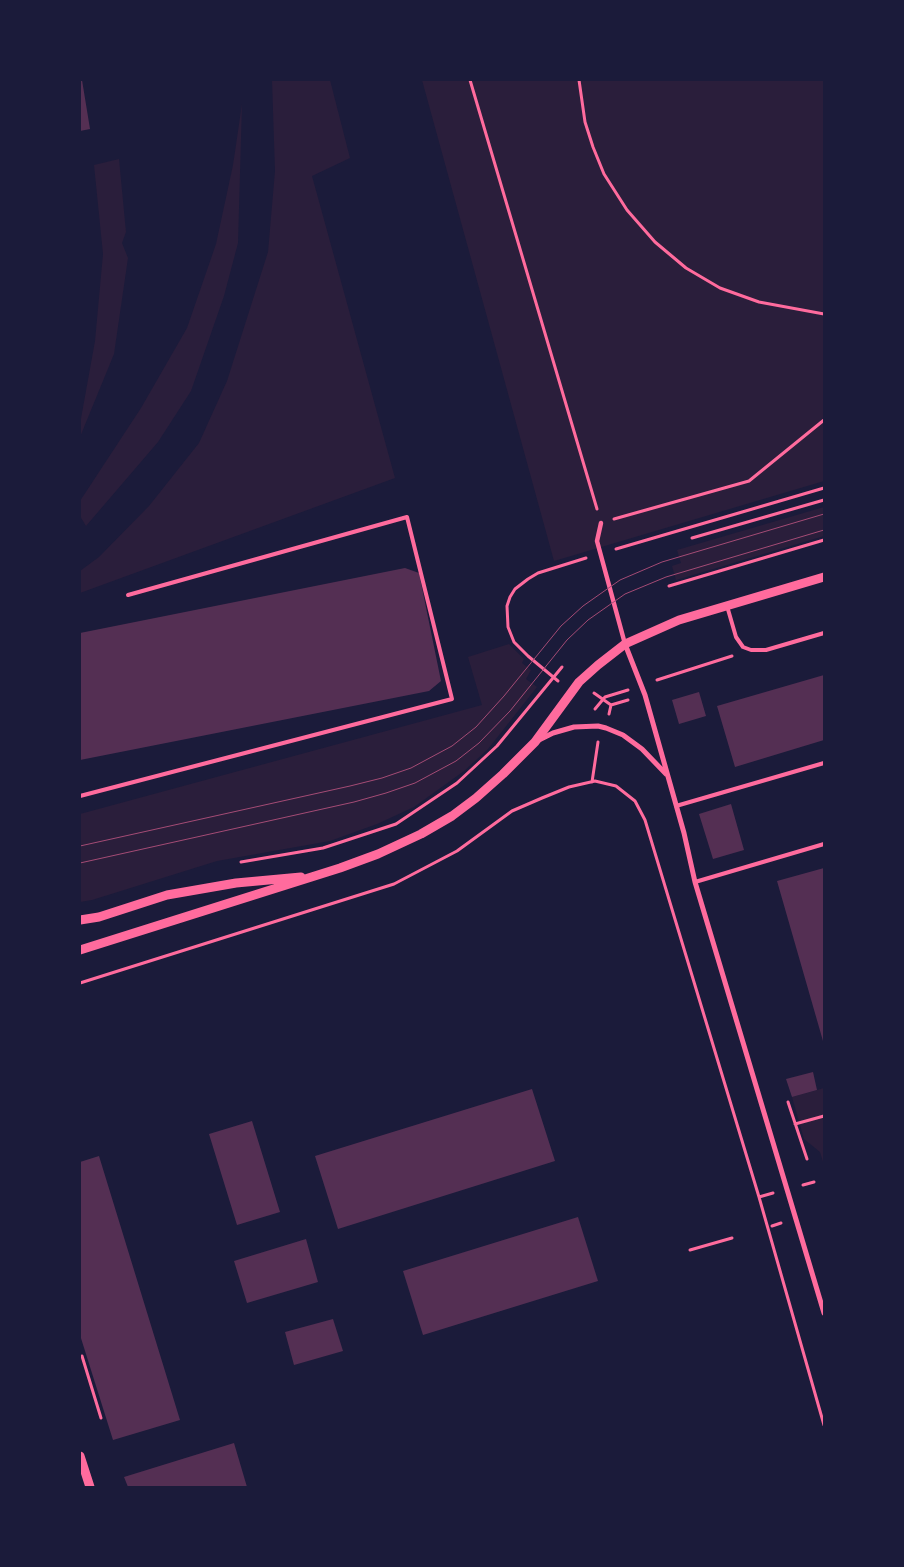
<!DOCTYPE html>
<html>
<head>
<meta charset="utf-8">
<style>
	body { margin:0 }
	#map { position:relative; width:904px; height:1567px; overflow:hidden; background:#1b1b3a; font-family:"Open Sans",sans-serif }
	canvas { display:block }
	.frame { position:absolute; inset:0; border:81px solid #1b1b3a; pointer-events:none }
</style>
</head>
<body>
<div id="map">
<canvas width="904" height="1567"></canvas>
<div class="frame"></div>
</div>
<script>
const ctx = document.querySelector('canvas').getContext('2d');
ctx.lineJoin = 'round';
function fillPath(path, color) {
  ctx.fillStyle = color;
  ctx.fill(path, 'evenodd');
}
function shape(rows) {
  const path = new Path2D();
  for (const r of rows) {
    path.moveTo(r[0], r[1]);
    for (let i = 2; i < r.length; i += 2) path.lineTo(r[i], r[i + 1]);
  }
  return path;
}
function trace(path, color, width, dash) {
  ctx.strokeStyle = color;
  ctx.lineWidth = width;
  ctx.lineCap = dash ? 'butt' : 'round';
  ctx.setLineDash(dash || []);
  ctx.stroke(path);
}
fillPath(shape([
	[272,80,330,80,350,158,312,176,395,478,80,593,80,571,99,557,149,506,199,443,227,381,268,252,275,171],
	[422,80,824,80,824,481,554,561],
	[242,104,238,243,224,296,191,391,158,442,86,526,80,516,80,501,141,408,187,328,216,244,233,165],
	[119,159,126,232,122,243,128,258,114,354,80,437,80,424,95,341,103,254,94,165],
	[824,507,824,536,676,580,672,566,681,563,677,550],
	[509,644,524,659,522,663,531,670,526,679,537,687,488,749,464,771,414,807,377,824,330,841,217,861,92,900,80,902,80,814,482,705,468,657],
	[824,1088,824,1165,820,1152,804,1139,792,1097]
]), '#2a1e3b');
fillPath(shape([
	[80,80,82,80,90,129,80,131],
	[405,568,419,573,441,681,429,691,80,760,80,633],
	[824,675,824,740,735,767,717,706],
	[699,692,706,716,679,724,672,700],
	[731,804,744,850,713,859,699,814],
	[824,868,824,1041,823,1041,777,881],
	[813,1072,817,1090,792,1097,786,1079],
	[532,1089,555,1161,338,1229,315,1156],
	[252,1121,280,1212,237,1225,209,1134],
	[99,1156,180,1420,113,1440,80,1335,80,1162],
	[578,1217,598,1281,423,1335,403,1271],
	[306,1239,318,1282,247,1303,234,1261],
	[333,1319,343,1351,294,1365,285,1332],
	[234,1443,247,1487,128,1487,124,1477]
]), '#542f53');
trace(shape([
	[470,80,597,509],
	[579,80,585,122,593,147,604,174,627,210,655,242,686,268,720,288,759,302,824,314],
	[614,519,749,481,824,420],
	[692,538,824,500],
	[616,549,824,488],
	[669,586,824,540],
	[657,680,732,656],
	[558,681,528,656,514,642,508,627,507,606,510,597,515,589,528,579,538,573,586,558],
	[594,693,611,705],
	[595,709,605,697,628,690],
	[609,714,611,705,628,700],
	[592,782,598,742],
	[241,862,323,848,396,824,457,783,497,746,562,667],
	[80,983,394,884,457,851,512,811,542,798,569,787,595,781,616,786,635,801,645,820,759,1197,824,1425],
	[788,1102,807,1159],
	[795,1124,824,1116],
	[803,1185,814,1182],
	[759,1197,773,1193],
	[772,1226,781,1223],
	[690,1250,732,1238],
	[82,1356,101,1418]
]), '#ff6b9d', 3);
trace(shape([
	[727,606,736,637,743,647,751,650,766,650,824,633],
	[80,796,452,699,407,517,128,595],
	[676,806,824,763],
	[695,882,824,844]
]), '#ff6b9d', 4);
trace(shape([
	[601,523,597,541,625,644]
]), '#ff6b9d', 4.5);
trace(shape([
	[625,644,645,695,684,833,695,882,824,1313],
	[539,740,553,733,574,727,598,726,606,728,623,735,642,749,666,774]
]), '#ff6b9d', 5);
trace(shape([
	[80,920,99,917,167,895,236,883,301,877],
	[80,950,340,868,378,854,421,834,452,816,476,798,503,774,535,742,579,682,598,665,625,644,679,620,824,577],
	[80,1456,90,1487]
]), '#ff6b9d', 9);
trace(shape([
	[80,846,350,786,382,778,411,768,452,746,476,727,504,696,561,626,583,606,620,580,662,562,824,514],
	[80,863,354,802,386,793,415,783,456,761,479,743,510,711,567,640,588,620,625,594,666,577,824,530]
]), '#a44b75', 1);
</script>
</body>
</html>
